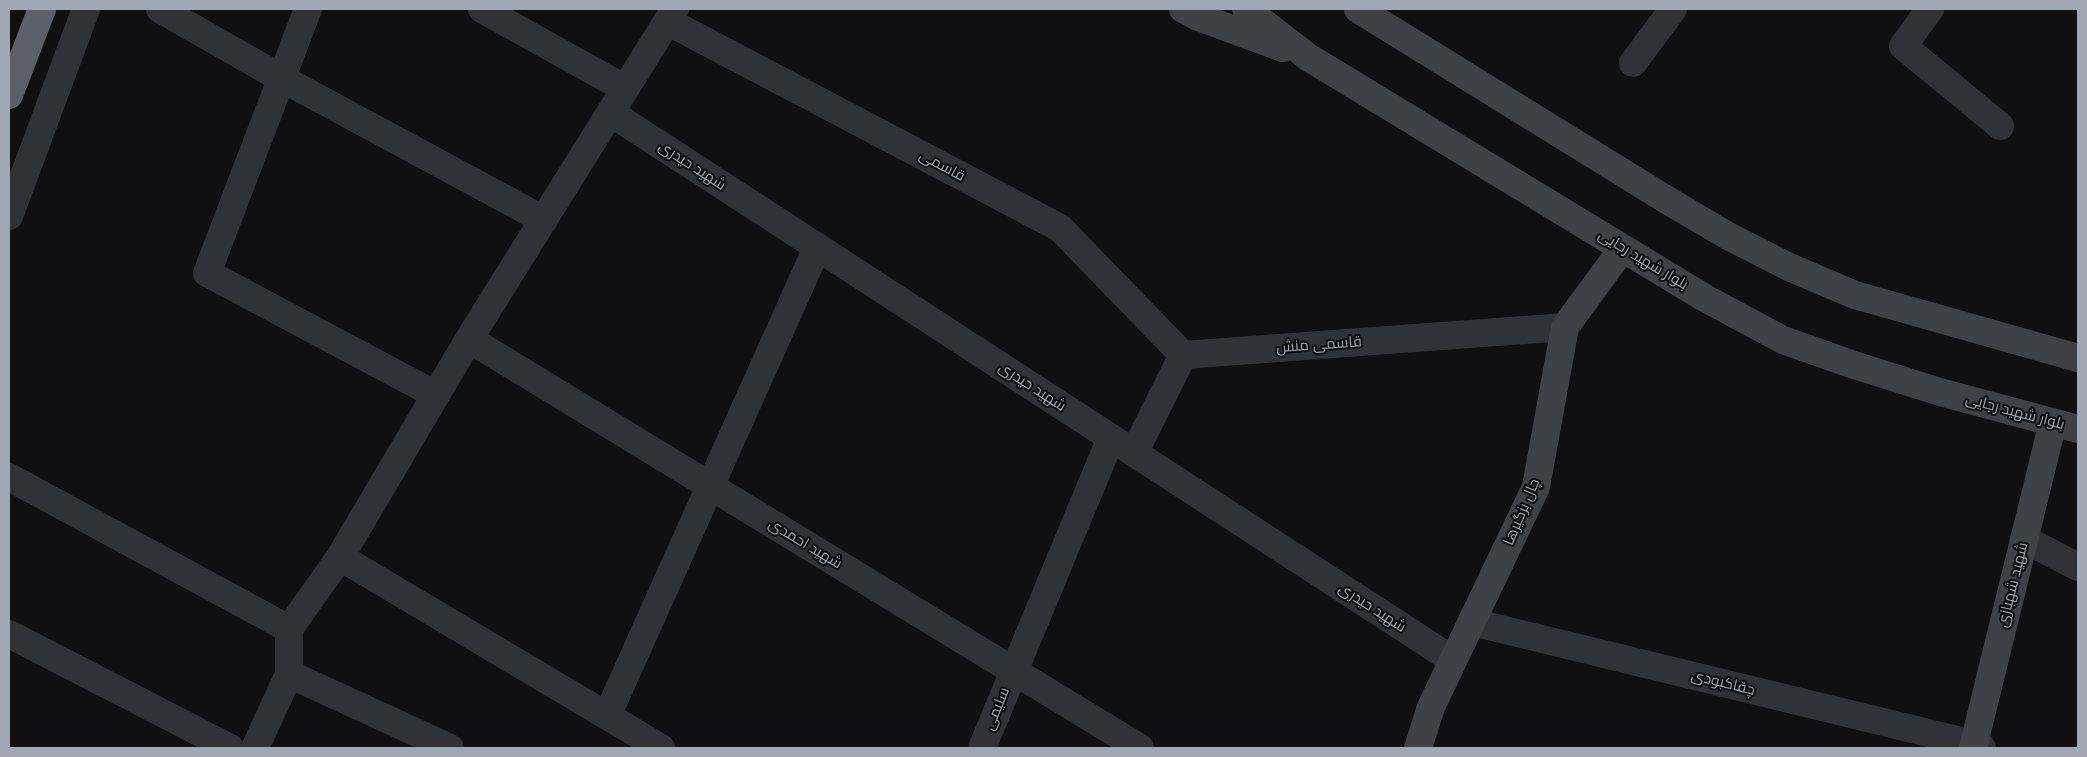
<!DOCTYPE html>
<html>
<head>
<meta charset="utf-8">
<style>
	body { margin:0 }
	#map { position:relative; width:2087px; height:757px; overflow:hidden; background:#101012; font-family:"Fira Sans",sans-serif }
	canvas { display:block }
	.frame { position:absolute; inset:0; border:10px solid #a1a7b3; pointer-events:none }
</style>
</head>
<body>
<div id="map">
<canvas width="2087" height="757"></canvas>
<div class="frame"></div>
</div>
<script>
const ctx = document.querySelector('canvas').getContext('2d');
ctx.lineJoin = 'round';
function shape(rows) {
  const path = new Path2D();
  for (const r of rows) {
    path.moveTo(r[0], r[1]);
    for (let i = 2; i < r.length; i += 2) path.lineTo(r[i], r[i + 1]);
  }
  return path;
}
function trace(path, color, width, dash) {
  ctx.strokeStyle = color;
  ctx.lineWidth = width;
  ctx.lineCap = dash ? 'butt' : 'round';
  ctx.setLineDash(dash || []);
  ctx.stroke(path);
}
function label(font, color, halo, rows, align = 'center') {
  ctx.font = font + ' "Fira Sans",Cairo,sans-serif';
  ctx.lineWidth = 4;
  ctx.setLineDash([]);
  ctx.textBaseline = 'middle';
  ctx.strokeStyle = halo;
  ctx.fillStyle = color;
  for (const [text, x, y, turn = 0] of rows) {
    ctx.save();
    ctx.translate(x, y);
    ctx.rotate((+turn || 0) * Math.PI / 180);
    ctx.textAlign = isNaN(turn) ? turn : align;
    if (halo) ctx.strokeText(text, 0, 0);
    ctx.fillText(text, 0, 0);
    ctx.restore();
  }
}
trace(shape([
	[160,9,281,78,544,220],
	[308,9,207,273,436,395],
	[482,9,624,88],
	[1930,9,1903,46,2000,126],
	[667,21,1060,228,1183,355],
	[1633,63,1673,9],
	[611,113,1453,660],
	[9,216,86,9],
	[469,339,1140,748],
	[1134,453,1183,355,1565,327],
	[9,477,289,629],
	[2024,539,2078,567],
	[340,557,661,748],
	[1472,622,1974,744,1982,748],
	[9,634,230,748],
	[289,674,450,748],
	[607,716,817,248],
	[255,748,289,674,289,629,340,557,469,339,675,9],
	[982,748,1111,438]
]), '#313237', 28);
trace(shape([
	[1183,9,1196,16,1283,48],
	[1246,9,1308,57,1703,297,1783,340,1851,364,1940,392,2078,429],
	[1358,9,1667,200,1728,236,1789,267,1855,295,2078,358],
	[1418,748,1431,707,1536,487,1565,327,1623,248],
	[1973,748,2053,422]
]), '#3f4147', 28);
trace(shape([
	[9,95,42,9]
]), '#5d6068', 28);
label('15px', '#a1a7b3', '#0b0b0d', [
	["شهید حیدری",692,166,33],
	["قاسمی",942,166,28],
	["بلوار شهید رجایی",1643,260,31],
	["قاسمی منش",1319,345,-4],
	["شهید حیدری",1032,387,33],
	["بلوار شهید رجایی",2015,412,15],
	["چال بزگیرها",1522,512,-67],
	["شهید احمدی",805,544,31],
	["شهید شهبازی",2013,585,-76],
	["شهید حیدری",1372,608,33],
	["چقاکبودی",1723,683,14],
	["سلیمی",997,709,-68]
]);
</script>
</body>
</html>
